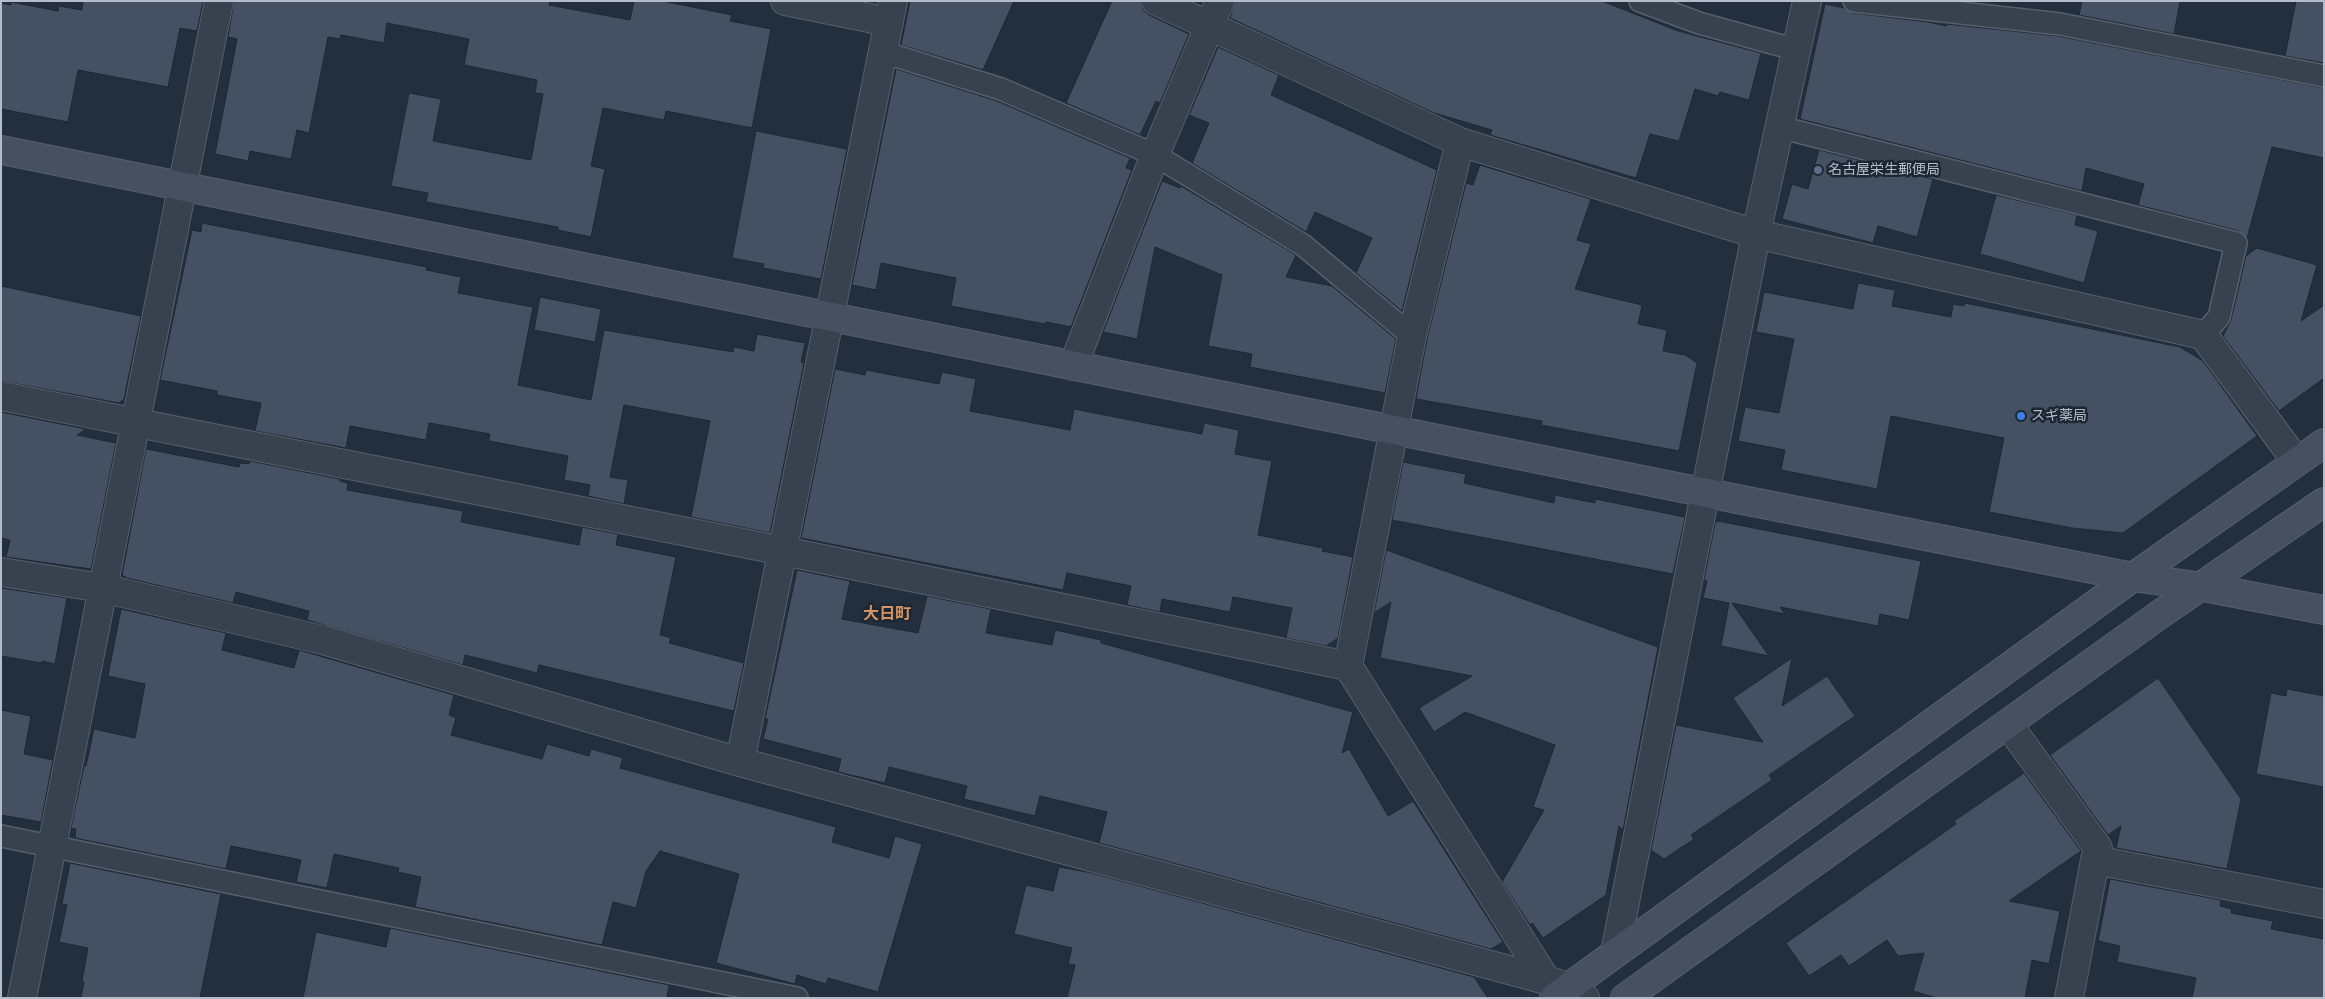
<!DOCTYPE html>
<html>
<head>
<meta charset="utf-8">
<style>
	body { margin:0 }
	#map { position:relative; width:2325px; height:999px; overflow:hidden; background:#242f3e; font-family:"Noto Sans",sans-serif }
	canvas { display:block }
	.frame { position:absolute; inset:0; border:2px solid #b4bcc9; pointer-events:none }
</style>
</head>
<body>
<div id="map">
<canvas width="2325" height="999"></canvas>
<div class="frame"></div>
</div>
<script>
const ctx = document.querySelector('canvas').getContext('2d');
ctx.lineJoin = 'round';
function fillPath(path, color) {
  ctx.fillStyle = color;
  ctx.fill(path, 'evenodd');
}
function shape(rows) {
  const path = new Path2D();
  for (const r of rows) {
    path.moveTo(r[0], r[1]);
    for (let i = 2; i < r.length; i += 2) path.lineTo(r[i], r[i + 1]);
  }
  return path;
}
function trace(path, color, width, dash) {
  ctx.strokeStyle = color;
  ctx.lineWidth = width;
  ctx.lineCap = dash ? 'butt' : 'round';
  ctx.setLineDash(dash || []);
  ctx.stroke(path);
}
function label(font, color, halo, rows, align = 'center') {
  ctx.font = font + ' "Noto Sans","Noto Sans JP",sans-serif';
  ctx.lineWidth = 5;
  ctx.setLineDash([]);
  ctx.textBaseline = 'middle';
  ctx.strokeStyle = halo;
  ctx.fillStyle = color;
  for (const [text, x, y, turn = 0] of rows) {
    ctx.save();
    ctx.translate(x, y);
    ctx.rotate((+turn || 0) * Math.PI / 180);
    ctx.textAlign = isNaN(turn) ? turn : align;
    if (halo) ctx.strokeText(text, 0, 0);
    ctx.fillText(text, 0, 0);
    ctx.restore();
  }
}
const building = shape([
	[83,1,203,1,197,31,180,28,168,87,78,70,68,122,1,109,1,3,11,5,11,2,58,11,59,6,82,10,83,1],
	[234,1,550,1,549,5,630,20,634,1,662,1,732,15,730,21,771,29,752,128,666,111,664,120,603,108,591,166,605,169,591,237,558,230,558,227,426,202,428,193,391,186,409,93,441,99,433,141,531,160,543,94,535,93,537,80,464,65,469,39,387,23,384,43,341,35,340,39,328,37,309,133,297,130,291,159,250,151,248,161,215,154,237,39,228,37,234,1],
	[910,1,1014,1,983,70,901,45,910,1],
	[1112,1,1141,1,1143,10,1149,15,1189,34,1160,103,1156,101,1140,135,1066,103,1112,1],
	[1235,1,1602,1,1678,31,1761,53,1749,100,1720,92,1718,96,1695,89,1679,141,1650,134,1636,178,1490,135,1492,130,1434,113,1230,18,1235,1],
	[2082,1,2180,1,2174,34,2079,15,2082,1],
	[2296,1,2324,1,2324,63,2285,56,2296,1],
	[1825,4,1844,8,1853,13,1928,22,1946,26,1947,24,2058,36,2324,88,2324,158,2272,147,2247,238,2239,231,2138,205,2144,184,2086,168,2082,191,1800,119,1825,4],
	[1218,47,1279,75,1271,95,1437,170,1402,311,1356,273,1372,238,1315,212,1306,232,1192,163,1209,123,1189,115,1218,47],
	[896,69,997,101,1130,158,1126,168,1132,170,1071,327,1046,322,1045,324,951,306,956,278,881,263,876,290,852,285,896,69],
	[756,131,847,149,821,279,763,268,764,264,732,258,756,131],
	[1819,150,1933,179,1917,237,1878,226,1873,243,1782,219,1792,184,1808,189,1819,150],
	[1480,165,1591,199,1577,240,1591,244,1575,289,1642,305,1638,324,1667,330,1663,351,1685,355,1697,363,1679,451,1541,425,1542,421,1416,399,1427,339,1466,183,1473,185,1480,165],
	[1162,181,1180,188,1181,186,1296,255,1286,277,1332,286,1396,339,1385,393,1250,367,1252,354,1208,346,1222,275,1155,247,1137,339,1103,332,1162,181],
	[1996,195,2077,215,2075,225,2098,231,2084,283,1980,254,1996,195],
	[202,223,427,267,426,270,461,277,458,293,533,307,518,385,591,400,604,330,733,352,734,347,754,351,757,334,805,343,801,362,804,363,770,533,691,517,710,421,624,405,610,477,628,480,624,504,588,496,590,485,564,480,568,456,489,441,490,434,429,423,426,440,350,426,346,448,255,431,261,403,217,395,217,391,160,380,192,230,201,232,202,223],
	[2257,248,2317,265,2301,321,2324,305,2324,378,2279,411,2223,336,2231,320,2246,256,2257,248],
	[1858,283,1895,290,1892,306,1951,317,1953,304,1964,306,1965,303,2180,347,2203,361,2257,436,2123,533,2072,528,1989,512,2004,438,1891,416,1877,489,1781,470,1785,450,1738,441,1745,407,1779,413,1794,339,1756,332,1764,292,1853,309,1858,283],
	[1,286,141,316,124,399,119,403,1,381,1,286],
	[540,297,601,309,595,342,534,330,540,297],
	[835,369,865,375,866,370,939,384,942,372,976,379,970,411,1070,430,1074,409,1202,434,1204,423,1239,430,1235,454,1272,461,1258,535,1323,548,1322,551,1353,557,1338,638,1326,646,1286,638,1292,608,1233,597,1230,612,1162,599,1160,612,1127,605,1131,586,1067,573,1063,590,801,538,835,369],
	[1,412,86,429,77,435,116,443,91,569,6,557,10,540,1,538,1,412],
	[146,449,239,467,240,463,249,464,250,461,340,479,340,481,348,483,347,490,463,511,461,522,579,545,582,527,618,534,616,545,676,557,660,635,671,638,669,643,744,663,734,711,539,665,537,673,465,655,463,665,307,620,309,611,236,592,233,603,127,578,122,575,146,449],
	[1403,462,1466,474,1464,483,1554,503,1555,495,1595,503,1595,499,1685,517,1673,574,1392,520,1403,462],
	[1718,521,1921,561,1909,620,1880,614,1878,626,1780,607,1785,614,1732,603,1769,656,1721,646,1729,603,1703,598,1707,581,1704,580,1715,523,1718,521],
	[1386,550,1658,647,1623,830,1619,826,1606,895,1543,938,1532,923,1530,925,1502,882,1544,810,1533,807,1555,745,1465,712,1434,732,1419,708,1472,676,1380,658,1391,602,1374,613,1386,550],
	[797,570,850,581,842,619,918,633,927,596,991,609,986,633,1052,645,1055,630,1101,640,1101,643,1353,712,1342,753,1349,749,1388,816,1413,801,1503,942,1491,949,1099,843,1107,812,1040,796,1035,816,964,799,967,786,889,767,885,783,838,772,841,759,763,739,768,719,765,719,797,570],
	[1,588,67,598,55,664,42,661,41,663,1,656,1,588],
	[121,609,226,633,222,650,294,668,299,650,454,695,449,715,456,718,451,735,542,759,547,744,589,756,591,749,623,758,620,768,836,827,832,842,889,858,895,836,922,844,878,992,828,978,826,984,797,975,795,984,716,963,739,874,660,851,646,871,636,908,613,902,602,945,415,907,421,877,398,872,399,868,334,854,327,888,296,882,301,860,231,846,226,869,75,838,76,829,71,828,84,766,86,766,94,729,135,738,145,684,108,676,121,609],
	[1792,658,1782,706,1827,676,1855,716,1769,775,1772,780,1691,835,1694,839,1664,859,1651,850,1676,725,1763,742,1733,698,1792,658],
	[2158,678,2241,799,2227,869,2116,848,2121,826,2108,835,2050,755,2158,678],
	[2287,689,2324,696,2324,787,2256,774,2271,693,2286,696,2287,689],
	[1,710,31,716,24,754,53,760,41,822,1,815,1,710],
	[2024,773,2081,851,2009,901,2060,911,2049,964,2032,960,2025,998,1937,998,1913,991,1924,953,1898,956,1887,940,1849,966,1841,955,1809,976,1786,943,1956,824,1954,821,2024,773],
	[70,863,221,894,200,998,81,998,84,982,82,981,88,948,59,942,67,905,62,904,70,863],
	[1059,867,1092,873,1474,977,1488,998,1067,998,1075,965,1068,964,1072,948,1014,934,1026,885,1053,891,1059,867],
	[2110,879,2221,900,2220,906,2232,909,2231,913,2273,921,2271,929,2324,939,2324,998,2192,998,2196,978,2117,962,2120,946,2098,941,2110,879],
	[390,928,669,985,667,998,303,998,316,932,386,947,390,928]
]);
fillPath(building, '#455162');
trace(building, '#1f2835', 1);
const lane = shape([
	[1640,1,1699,23,1797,50],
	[1854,1,2060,24,2324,76],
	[883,52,1001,89,1155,155,1303,245,1412,336],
	[1779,127,2236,243,2219,317,2203,335],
	[1,836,797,998]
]);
const street = shape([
	[785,1,889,22],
	[1156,1,1460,142,1756,234,2203,335,2297,462],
	[1073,366,1155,155,1220,1],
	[1,396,783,551,1348,666,1546,980],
	[1,572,102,588,323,640,740,762,1546,980,1569,987,1585,998],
	[1348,666,1412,336,1460,142],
	[2008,724,2098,848,2095,860],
	[740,762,893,1],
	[1615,953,1756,234,1807,1],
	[22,998,219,1],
	[2069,998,2095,860,2324,904]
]);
const secondary = shape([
	[1,150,1707,493,2133,577,2203,587,2324,610],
	[1554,998,2133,577,2324,443],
	[1625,998,2159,615,2324,502]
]);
trace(lane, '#565f6c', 24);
trace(street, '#565f6c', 30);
trace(secondary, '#565f6c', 30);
trace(lane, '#38414e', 21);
trace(street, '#38414e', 28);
trace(secondary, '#465061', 28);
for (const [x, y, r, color] of [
	[1818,170,5,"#5c6f8a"],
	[2021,416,5,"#3f7fe0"]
]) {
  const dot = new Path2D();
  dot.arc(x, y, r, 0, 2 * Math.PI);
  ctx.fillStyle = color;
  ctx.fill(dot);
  trace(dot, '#1d2633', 2);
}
label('14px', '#b4bcc9', '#1d2633', [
	["名古屋栄生郵便局",1828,170],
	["スギ薬局",2031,416]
], 'left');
label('bold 16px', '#d59563', '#1d2633', [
	["大日町",887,614]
]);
</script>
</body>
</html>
